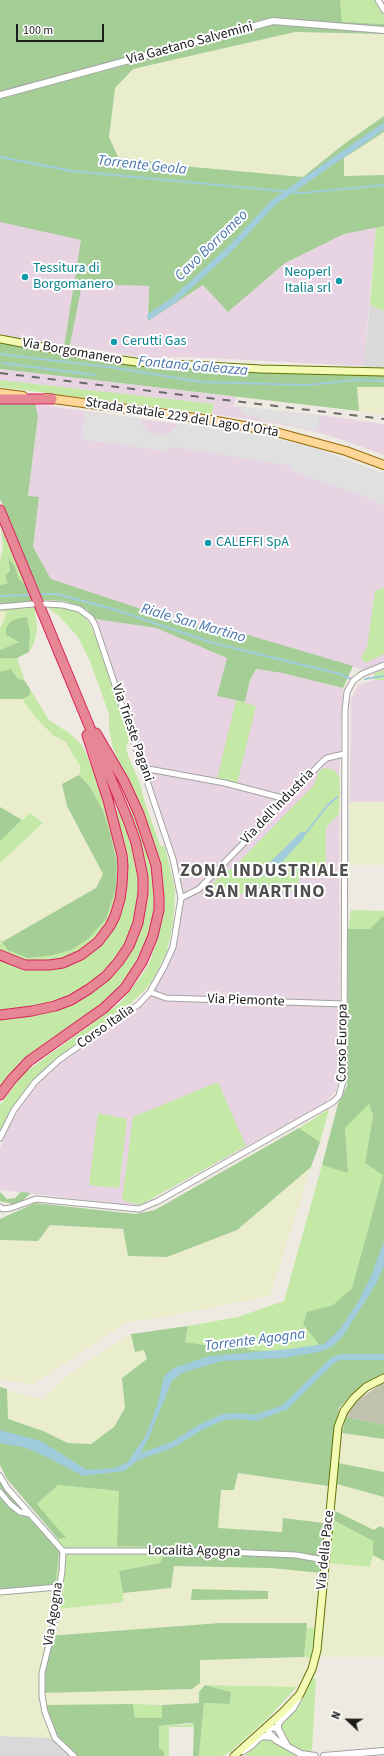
<!DOCTYPE html>
<html>
<head>
<meta charset="utf-8">
<style>
	body { margin:0 }
	#map { position:relative; width:384px; height:1756px; overflow:hidden; background:#eeeae2; font-family:"Source Sans 3",sans-serif }
	canvas { display:block }
	.north { position:absolute; left:328px; top:1700px; width:40px; height:40px; -webkit-text-stroke:3px #fff; paint-order:stroke; rotate:292deg; font-size:11px; font-weight:700; line-height:16px; text-align:center; color:#1c1c1c }
	.north::after { content:''; display:block; margin:auto; width:14px; height:18px; background:#1c1c1c; clip-path:polygon(50% 0,100% 100%,50% 72%,0 100%) }
	.scale { position:absolute; left:16px; top:24px; width:88px; height:18px; box-sizing:border-box; border:2px solid #1c1c1c; border-top:0; padding-left:5px; font-size:12px; line-height:14px; white-space:nowrap; color:#1c1c1c; -webkit-text-stroke:3px #fff; paint-order:stroke }
</style>
</head>
<body>
<div id="map">
<canvas width="384" height="1756"></canvas>
<div class="north">N</div>
<div class="scale">100 m</div>
</div>
<script>
const ctx = document.querySelector('canvas').getContext('2d');
ctx.lineJoin = 'round';
function fillPath(path, color) {
  ctx.fillStyle = color;
  ctx.fill(path, 'evenodd');
}
function shape(rows) {
  const path = new Path2D();
  for (const r of rows) {
    path.moveTo(r[0], r[1]);
    for (let i = 2; i < r.length; i += 2) path.lineTo(r[i], r[i + 1]);
  }
  return path;
}
function trace(path, color, width, dash) {
  ctx.strokeStyle = color;
  ctx.lineWidth = width;
  ctx.lineCap = dash ? 'butt' : 'round';
  ctx.setLineDash(dash || []);
  ctx.stroke(path);
}
function label(font, color, halo, rows, align = 'center') {
  ctx.font = font + ' "Source Sans 3",sans-serif';
  ctx.lineWidth = 4;
  ctx.setLineDash([]);
  ctx.textBaseline = 'middle';
  ctx.strokeStyle = halo;
  ctx.fillStyle = color;
  for (const [text, x, y, turn = 0] of rows) {
    ctx.save();
    ctx.translate(x, y);
    ctx.rotate((+turn || 0) * Math.PI / 180);
    ctx.textAlign = isNaN(turn) ? turn : align;
    if (halo) ctx.strokeText(text, 0, 0);
    ctx.fillText(text, 0, 0);
    ctx.restore();
  }
}
fillPath(shape([
	[370,305,384,311,384,375,369,375,364,366],
	[0,1736,52,1738,70,1756,0,1756]
]), '#dad9d9');
fillPath(shape([
	[0,222,82,239,64,347,0,335],
	[376,227,364,366,188,357,146,358,70,345,81,284,149,286,148,320,203,285,228,312,285,263,344,234],
	[0,369,236,397,233,406,320,415,384,424,384,455,343,440,316,432,279,424,212,414,214,404,0,380],
	[35,404,262,436,316,448,384,474,384,802,350,802,351,699,358,685,375,680,374,673,228,629,190,625,51,579,33,547,39,497,28,497,38,416],
	[95,619,156,628,227,658,218,696,245,702,250,680,256,669,282,673,343,688,339,776,340,1075,336,1091,325,1103,140,1205,120,1204,0,1190,0,1148,8,1129,22,1104,40,1082,62,1062,136,1012,163,976,176,943,183,904,180,872]
]), '#e7d3e2');
fillPath(shape([
	[384,1382,384,1425,346,1417,347,1412,358,1400]
]), '#c1c2ad');
fillPath(shape([
	[295,32,384,34,384,116,344,144,303,177,193,167,118,157,109,137,115,88,133,69],
	[384,133,384,175,344,176,344,158],
	[357,387,384,387,384,415,359,411],
	[0,611,7,612,0,629],
	[0,699,22,699,37,719,53,735,66,742,81,768,79,775,62,785,67,806,103,874,96,888,2,942,0,939,0,863,43,824,30,813,22,820,0,807],
	[350,802,384,802,384,865,349,865],
	[311,1167,270,1296,165,1317,127,1322,33,1384,0,1380,0,1240,38,1241,50,1225,123,1230,128,1256,237,1230],
	[131,1334,135,1352,144,1350,147,1359,122,1378,125,1408,114,1427,91,1444,68,1443,43,1431,8,1419,7,1390,43,1399,63,1379,92,1358],
	[342,1433,384,1439,384,1472,338,1463],
	[238,1473,328,1486,324,1523,283,1518,283,1532,217,1528,221,1489],
	[337,1484,384,1497,384,1528,380,1526,374,1530,335,1511],
	[373,1555,384,1561,384,1657,320,1657,328,1563,370,1567],
	[173,1566,271,1568,321,1573,315,1628,306,1628,306,1623,220,1623,48,1636,200,1682,200,1660,311,1658,309,1669,297,1687,205,1685,199,1692,199,1703,42,1705,52,1738,0,1736,0,1594,55,1589,52,1610,123,1602,123,1593,171,1588],
	[193,1589,268,1591,268,1599,192,1600]
]), '#e9edcc');
fillPath(shape([
	[340,0,381,0,384,6,384,24,342,22],
	[384,226,384,311,370,305,376,227],
	[0,380,214,404,212,414,0,387],
	[0,520,28,587,19,579,15,567,8,558,10,571,8,583,0,585,0,561,3,546],
	[384,587,384,654,365,663,361,658,367,648,375,591],
	[47,607,67,608,83,615,89,623,101,648,130,739,126,746,128,756,140,783,145,803,160,845,165,847,175,889,174,914,171,934,167,951,156,974,147,988,119,1015,58,1057,33,1081,11,1109,0,1131,0,1105,23,1074,120,1003,140,978,149,964,154,949,162,923,164,899,160,868,113,748,109,729,109,714,90,661,78,637,59,616],
	[35,608,37,629,34,643,29,652,30,633,6,635,20,642,0,650,0,629,7,612,0,611,0,609],
	[0,658,17,658,25,681,0,672],
	[384,670,384,680,375,680,374,673],
	[30,689,49,720,69,733,81,744,87,755,106,802,121,865,116,905,103,932,76,955,53,963,33,963,0,953,0,939,2,942,116,888,117,864,111,836,90,787,79,775,81,768,66,742,53,735,37,719,22,699,30,695],
	[236,700,256,706,237,784,217,779],
	[324,768,334,770,339,776,340,786,339,814,326,828,326,872,299,872,299,891,205,896,203,895,227,868,231,870,314,785,319,771],
	[133,807,152,859,157,899,146,950,121,989,76,1026,0,1092,0,1018,65,1006,79,1001,92,992,124,959,147,883,143,854,128,809],
	[119,809,132,842,139,876,138,905,126,942,108,969,82,990,68,997,40,1007,0,1011,0,959,41,969,94,949,122,901,114,811],
	[30,813,43,823,0,863,0,841],
	[351,910,384,911,384,917,370,929,348,929],
	[218,1082,246,1146,140,1205,122,1200,133,1117],
	[369,1104,373,1116,365,1163,384,1175,352,1288,333,1305,307,1313,303,1324,321,1347,288,1352,249,1350,241,1339,217,1348,185,1342,188,1326,238,1317,284,1301,322,1165,348,1172,345,1128],
	[329,1109,320,1142,299,1128],
	[98,1113,127,1119,119,1188,89,1185],
	[58,1485,119,1491,168,1547,160,1563,119,1571,123,1593,123,1602,52,1610,59,1552,49,1541,65,1538,37,1504],
	[333,1520,373,1541,373,1555,370,1567,328,1563],
	[306,1628,315,1628,311,1658,304,1657],
	[313,1678,316,1679,312,1752,303,1751,289,1744,280,1732,281,1723,300,1704],
	[205,1685,297,1687,267,1719,230,1752,222,1756,199,1756,204,1703,230,1704,231,1692],
	[133,1704,162,1705,162,1718,135,1718],
	[194,1724,194,1727,169,1727,169,1756,164,1756,164,1751,159,1748,159,1726],
	[266,1738,274,1741,297,1756,245,1756,259,1741]
]), '#c4e9a6');
fillPath(shape([
	[0,0,340,0,342,22,384,24,384,34,295,32,133,69,115,88,109,137,118,157,193,167,303,177,344,144,384,116,384,132,344,158,344,176,384,175,384,226,344,234,285,263,228,312,203,285,148,321,149,286,82,284,70,345,64,347,81,240,0,222],
	[0,341,135,365,232,372,384,375,384,387,357,387,359,411,0,369],
	[0,402,35,404,38,416,28,496,39,497,33,547,51,579,190,625,228,629,353,666,343,688,282,673,256,669,250,680,245,702,217,696,227,658,156,628,95,619,87,610,77,605,64,601,43,600,0,499],
	[8,557,15,567,19,579,28,587,34,602,0,604,0,585,8,583,5,576,10,571],
	[27,617,30,633,29,652,17,658,0,658,0,650,19,642,6,635,6,628,10,622,19,618],
	[11,669,17,678,25,681,30,689,30,695,22,699,0,699,0,672],
	[79,775,90,787,103,811,111,836,117,864,116,888,106,919,88,939,71,950,53,955,28,958,8,950,2,942,96,888,103,874,67,806,62,784],
	[0,807,22,820,0,841],
	[382,917,384,917,384,1374,380,1375,351,1395,339,1408,328,1486,238,1473,234,1490,221,1490,218,1528,282,1532,283,1518,324,1523,321,1573,271,1568,174,1566,171,1588,123,1593,119,1571,160,1563,168,1547,117,1546,119,1491,58,1485,37,1504,66,1538,58,1539,7,1479,0,1465,0,1387,7,1389,8,1419,43,1431,68,1443,91,1444,114,1427,125,1408,122,1378,147,1359,144,1350,135,1352,131,1334,188,1326,185,1342,217,1347,241,1339,249,1350,288,1352,320,1346,303,1324,307,1312,333,1305,352,1288,383,1175,365,1163,373,1116,369,1104,345,1128,348,1173,322,1165,338,1104,347,1086,348,929,370,929],
	[299,1128,320,1142,311,1167,237,1230,167,1257,128,1256,123,1229,50,1225,38,1241,0,1240,0,1219,35,1203,135,1214,155,1210],
	[0,1192,7,1199,15,1198,21,1192,31,1193,21,1202,12,1204,0,1201],
	[346,1417,384,1425,384,1439,342,1433],
	[338,1463,384,1472,384,1497,337,1484],
	[0,1481,5,1489,59,1551,55,1589,0,1594],
	[335,1511,374,1530,380,1526,384,1528,384,1561,373,1555,373,1541,333,1520],
	[192,1589,268,1591,268,1599,191,1600],
	[220,1623,307,1623,304,1657,200,1660,200,1683,192,1689,40,1693,41,1668,48,1636],
	[205,1685,231,1692,230,1704,204,1703,199,1756,193,1756,194,1724,191,1723,159,1726,159,1748,164,1751,164,1756,70,1756,52,1738,42,1710,42,1705,133,1704,135,1718,162,1718,162,1705,199,1703,199,1692]
]), '#a4ce96');
fillPath(shape([
	[241,407,320,415,317,431,241,414],
	[85,412,140,418,148,432,167,435,180,423,262,436,316,448,384,474,384,506,358,494,292,471,292,466,173,447,165,451,85,440,82,432]
]), '#e0e0e0');
fillPath(shape([
	[302,831,306,833,303,839,270,875,262,876,263,869],
	[384,1241,384,1266,376,1284,343,1336,334,1345,323,1351,284,1358,222,1361,182,1373,172,1381,149,1437,136,1462,124,1471,83,1476,45,1456,23,1447,0,1443,0,1430,41,1441,87,1470,114,1468,128,1462,146,1435,157,1406,164,1376,174,1368,209,1356,290,1349,324,1344,340,1329,358,1302,371,1276]
]), '#a1ccdc');
trace(shape([
	[0,157,72,171,302,193,384,185],
	[0,354,116,368,201,382,307,385,356,380,384,381],
	[2,363,95,375],
	[42,594,57,594,116,610,213,643,340,674,351,679],
	[0,596,29,595],
	[365,679,384,676],
	[306,833,327,806,337,797]
]), '#a1ccdc', 2);
trace(shape([
	[150,316,174,300,232,247,274,202,384,126],
	[136,1458,174,1444,199,1428,223,1417,240,1416,256,1418,285,1407,333,1360,341,1357,384,1357]
]), '#a1ccdc', 6);
const minor = shape([
	[378,0,384,10],
	[0,607,33,604],
	[143,768,225,783,286,799],
	[181,898,199,889,323,761,327,758,344,754],
	[150,992,166,998,344,1004],
	[0,1138,14,1110,35,1082,59,1060,139,1004,150,992,164,967,173,947,181,898,173,859,95,625,91,618,79,609,63,605,45,604],
	[0,1207,3,1209,11,1208,36,1199,139,1209,158,1201,333,1102,339,1096,344,1077,345,710,347,692,353,681,362,674,384,665],
	[0,1476,7,1488,30,1514],
	[0,1492,10,1504,20,1512,30,1514,63,1551,62,1571,53,1628,42,1673,42,1696,45,1712,55,1738,74,1756],
	[63,1551,203,1551,296,1555,324,1560],
	[0,1592,58,1587]
]);
const tertiary = shape([
	[0,95,273,21,384,30],
	[278,1729,268,1726,269,1733,276,1740,301,1754,315,1756],
	[286,1744,278,1729,278,1724,281,1720,293,1708,299,1697],
	[243,1751,252,1745,259,1738,264,1736,272,1737],
	[324,1756,384,1751]
]);
const secondary = shape([
	[0,339,85,355,136,362,261,369,384,372],
	[234,1756,284,1711,300,1694,312,1669,317,1650,338,1427,344,1411,354,1398,366,1387,384,1378]
]);
const primary = shape([
	[0,393,23,396],
	[46,398,211,420,272,431,346,451,384,465]
]);
const motorway = shape([
	[0,399,52,399],
	[0,510,128,820,136,843,143,877,143,893,138,923,129,946,119,961,106,976,89,989,71,1000,55,1006,32,1011,0,1015],
	[0,955,25,965,49,965,63,963,81,955,98,942,110,926,115,916,120,899,122,885,123,866,122,855,108,800,87,735],
	[0,1095,12,1079,29,1061,104,1008,125,988,142,962,153,936,159,910,159,897,156,865,139,814,124,781,96,733]
]);
trace(minor, '#a3a3a3', 7);
trace(tertiary, '#a3a3a3', 8);
trace(secondary, '#627304', 9);
trace(primary, '#946a00', 10);
trace(motorway, '#d92258', 11);
trace(minor, '#fff', 5);
trace(tertiary, '#fff', 6);
trace(secondary, '#f3fab4', 7);
trace(primary, '#fdd698', 8);
trace(motorway, '#e78795', 9);
trace(shape([
	[0,373,384,419]
]), '#6a6a6a', 2, [8, 8]);
for (const [x, y, r, color] of [
	[25,277,4,"#0f9aa8"],
	[339,281,4,"#0f9aa8"],
	[114,342,4,"#0f9aa8"],
	[208,543,4,"#0f9aa8"]
]) {
  const dot = new Path2D();
  dot.arc(x, y, r, 0, 2 * Math.PI);
  ctx.fillStyle = color;
  ctx.fill(dot);
  trace(dot, '#fff', 1.5);
}
label('14px', '#1c1c1c', '#fff', [
	["Via Gaetano Salvemini",190,44,-15],
	["Via Borgomanero",72,352,10],
	["Strada statale 229 del Lago d'Orta",182,418,9],
	["Via Trieste Pagani",132,733,71],
	["Via dell'Industria",278,807,-46],
	["Via Piemonte",246,1001,2],
	["Corso Italia",106,1027,-35],
	["Corso Europa",343,1043,-89],
	["Via della Pace",326,1550,-84],
	["Località Agogna",194,1552,1],
	["Via Agogna",54,1614,-81]
]);
label('14px', '#0d838f', '#fff', [
	["Tessitura di",33,269],
	["Borgomanero",33,285],
	["Neoperl",331,273,"right"],
	["Italia srl",331,289,"right"],
	["Cerutti Gas",122,342],
	["CALEFFI SpA",216,543]
], 'left');
label('italic 15px', '#4876ac', '#fff', [
	["Torrente Geola",142,166,6],
	["Cavo Borromeo",212,246,-44],
	["Fontana Galeazza",193,367,5],
	["Riale San Martino",193,624,16],
	["Torrente Agogna",255,1341,-7]
]);
ctx.letterSpacing = '1px';
label('bold 18px', '#4f4f4f', '#fff', [
	["ZONA INDUSTRIALE",265,872],
	["SAN MARTINO",265,893]
]);
ctx.letterSpacing = '0px';
</script>
</body>
</html>
